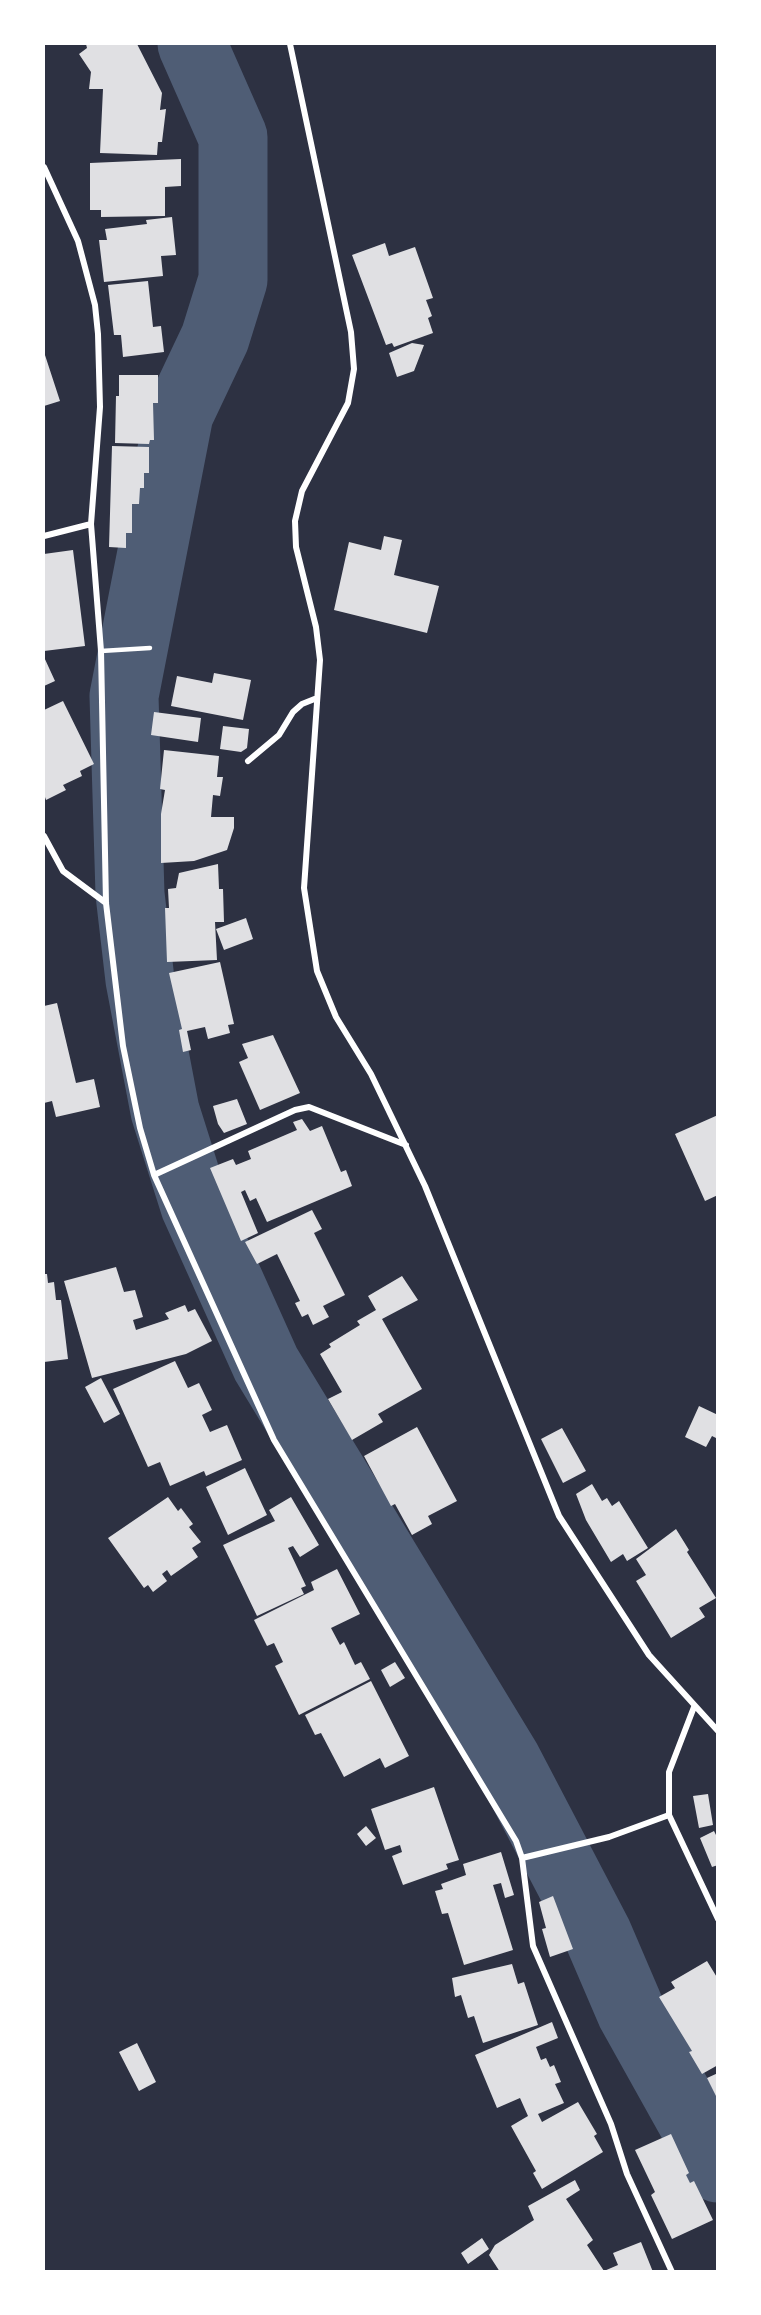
<!DOCTYPE html>
<html>
<head>
<meta charset="utf-8">
<style>
	body { margin:0 }
	#map { position:relative; width:761px; height:2315px; overflow:hidden; background:#2d3142; font-family:"Fira Sans",sans-serif }
	canvas { display:block }
	.frame { position:absolute; inset:0; border:45px solid #fff; pointer-events:none }
</style>
</head>
<body>
<div id="map">
<canvas width="761" height="2315"></canvas>
<div class="frame"></div>
</div>
<script>
const ctx = document.querySelector('canvas').getContext('2d');
ctx.lineJoin = 'round';
function shape(rows) {
  const path = new Path2D();
  for (const r of rows) {
    path.moveTo(r[0], r[1]);
    for (let i = 2; i < r.length; i += 2) path.lineTo(r[i], r[i + 1]);
  }
  return path;
}
function trace(path, color, width, dash) {
  ctx.strokeStyle = color;
  ctx.lineWidth = width;
  ctx.lineCap = dash ? 'butt' : 'round';
  ctx.setLineDash(dash || []);
  ctx.stroke(path);
}
function fillPath(path, color) {
  ctx.fillStyle = color;
  ctx.fill(path, 'evenodd');
}
trace(shape([
	[192,44,233,137,233,280,215,338,179,414,124,696,130,894,140,980,165,1111,195,1206,266,1364,507,1761,598,1935,631,2012,718,2168]
]), '#4f5d75', 69);
fillPath(shape([
	[86,44,137,44,162,93,160,110,166,109,162,142,158,142,157,155,100,153,103,89,89,89,91,72,79,54,87,48],
	[181,159,181,186,165,187,165,216,101,217,101,210,90,210,90,163],
	[172,217,176,255,161,256,163,276,104,282,99,240,107,240,105,229,147,224,146,220],
	[385,243,389,256,415,247,433,298,426,300,432,316,428,318,433,333,394,347,392,343,386,345,352,255],
	[148,281,153,327,161,326,164,352,123,357,121,335,114,335,108,285],
	[412,343,424,345,414,371,397,377,389,353],
	[44,352,60,401,44,406],
	[119,375,158,375,158,403,153,403,154,440,150,440,149,444,115,443,116,396,119,396],
	[112,446,149,447,149,473,144,473,144,488,140,488,139,504,132,504,132,533,126,533,126,548,109,547],
	[384,536,402,540,394,575,439,586,427,633,334,610,349,542,381,550],
	[73,550,85,646,44,651,44,554],
	[44,657,55,681,44,686],
	[214,673,251,680,243,720,171,706,177,676,212,683],
	[63,701,94,764,80,771,82,776,63,785,66,790,46,800,44,794,44,710],
	[154,712,201,718,198,742,151,735],
	[223,726,249,729,247,748,241,752,220,749],
	[164,750,219,756,217,777,223,777,220,796,213,795,211,817,234,817,234,828,227,850,194,861,161,863,161,814,165,790,160,789],
	[218,864,219,889,223,889,224,922,215,922,217,960,167,962,165,908,169,908,168,889,176,888,179,873],
	[246,918,253,939,224,950,216,929],
	[220,962,234,1024,228,1025,230,1033,208,1039,205,1027,187,1031,191,1050,183,1052,179,1030,182,1029,169,973],
	[57,1003,76,1083,94,1079,100,1107,56,1117,52,1101,44,1103,44,1006],
	[273,1035,300,1093,260,1110,239,1062,248,1058,242,1044],
	[237,1099,247,1124,224,1133,218,1124,213,1106],
	[718,1115,718,1195,705,1201,675,1134],
	[302,1119,310,1131,322,1126,341,1172,346,1170,352,1186,267,1222,256,1198,250,1201,245,1190,241,1192,258,1233,241,1241,210,1168,233,1159,236,1165,251,1159,248,1151,297,1130,293,1122],
	[312,1210,322,1229,314,1233,345,1295,323,1306,329,1317,313,1325,308,1314,302,1317,295,1303,300,1301,277,1254,257,1264,245,1242],
	[116,1267,124,1292,135,1290,143,1317,133,1320,136,1330,169,1319,165,1313,185,1305,188,1312,195,1309,212,1341,186,1354,92,1378,64,1281],
	[44,1274,47,1274,48,1283,54,1282,56,1300,61,1300,68,1359,44,1362],
	[402,1276,418,1300,382,1319,422,1389,378,1414,383,1422,352,1440,328,1399,342,1392,320,1354,331,1347,329,1344,360,1325,357,1321,376,1310,368,1296],
	[175,1361,188,1388,199,1383,212,1410,202,1415,210,1432,227,1425,242,1460,206,1476,204,1471,170,1486,160,1462,148,1467,113,1389],
	[101,1378,120,1414,104,1423,85,1387],
	[699,1406,718,1415,718,1439,712,1436,706,1447,685,1437],
	[417,1427,457,1501,428,1516,432,1524,412,1535,395,1504,391,1506,364,1456],
	[562,1428,586,1471,563,1483,541,1439],
	[245,1468,267,1515,228,1535,206,1487],
	[592,1484,602,1501,607,1498,612,1506,619,1501,648,1548,627,1561,623,1554,611,1562,586,1520,576,1494],
	[168,1497,178,1511,181,1508,193,1524,189,1527,201,1542,192,1548,198,1557,171,1576,167,1570,162,1574,167,1581,153,1592,148,1585,144,1588,108,1538],
	[291,1497,319,1545,300,1557,293,1546,288,1548,306,1586,301,1588,304,1594,257,1616,223,1545,275,1521,269,1510],
	[676,1529,689,1550,687,1552,716,1598,699,1608,705,1617,671,1638,636,1581,646,1575,636,1559],
	[337,1569,360,1614,331,1628,340,1645,344,1642,355,1665,361,1662,370,1679,299,1715,275,1666,283,1662,274,1643,267,1646,254,1620,314,1590,311,1582],
	[395,1662,405,1678,390,1687,381,1670],
	[371,1681,409,1756,385,1768,380,1758,344,1777,321,1733,315,1735,305,1715],
	[434,1787,459,1860,446,1864,448,1869,403,1885,392,1856,402,1852,400,1845,385,1850,371,1809],
	[708,1794,713,1825,699,1828,693,1796],
	[366,1826,376,1838,366,1846,357,1834],
	[714,1831,718,1839,718,1865,712,1867,700,1838],
	[501,1852,514,1895,505,1898,501,1883,493,1885,513,1950,464,1965,448,1913,442,1914,435,1891,443,1889,441,1884,466,1875,463,1864],
	[553,1896,573,1949,550,1957,542,1929,546,1928,539,1902],
	[707,1961,718,1979,718,2065,702,2074,689,2052,692,2051,659,1997,675,1988,671,1982],
	[512,1964,518,1984,524,1982,538,2025,483,2043,474,2016,468,2018,461,1995,455,1997,452,1978],
	[552,2022,558,2038,536,2047,541,2060,546,2058,550,2067,554,2065,561,2082,555,2084,564,2103,538,2114,542,2122,578,2102,597,2134,594,2136,603,2152,542,2189,533,2173,536,2171,511,2126,528,2116,520,2098,497,2108,475,2055],
	[137,2043,156,2082,139,2091,119,2052],
	[718,2073,718,2100,707,2078],
	[671,2134,689,2173,686,2175,690,2183,694,2181,713,2220,672,2239,651,2195,655,2192,635,2150],
	[575,2180,580,2190,566,2199,593,2240,587,2245,604,2271,618,2265,613,2253,641,2242,653,2272,500,2272,489,2255,495,2245,534,2220,528,2206],
	[482,2238,489,2249,468,2264,461,2253]
]), '#e0e0e3');
trace(shape([
	[101,651,150,648]
]), '#fff', 4.5);
trace(shape([
	[290,44,351,332,354,369,348,403,302,491,295,521,296,547,316,627,320,660,304,888,317,971,336,1017,371,1074,425,1186,559,1516,649,1655,718,1731],
	[44,167,78,241,95,305,98,334,100,407,91,524,101,651,106,903,123,1046,140,1128,154,1175,274,1440,516,1841,522,1858,533,1946,611,2124,627,2174,672,2272],
	[44,536,91,524],
	[248,761,279,735,293,712,302,704,317,698],
	[44,836,63,871,106,903],
	[154,1175,295,1110,309,1107,406,1145],
	[694,1707,669,1772,669,1815,718,1919],
	[522,1858,609,1837,669,1815]
]), '#fff', 6);
</script>
</body>
</html>
